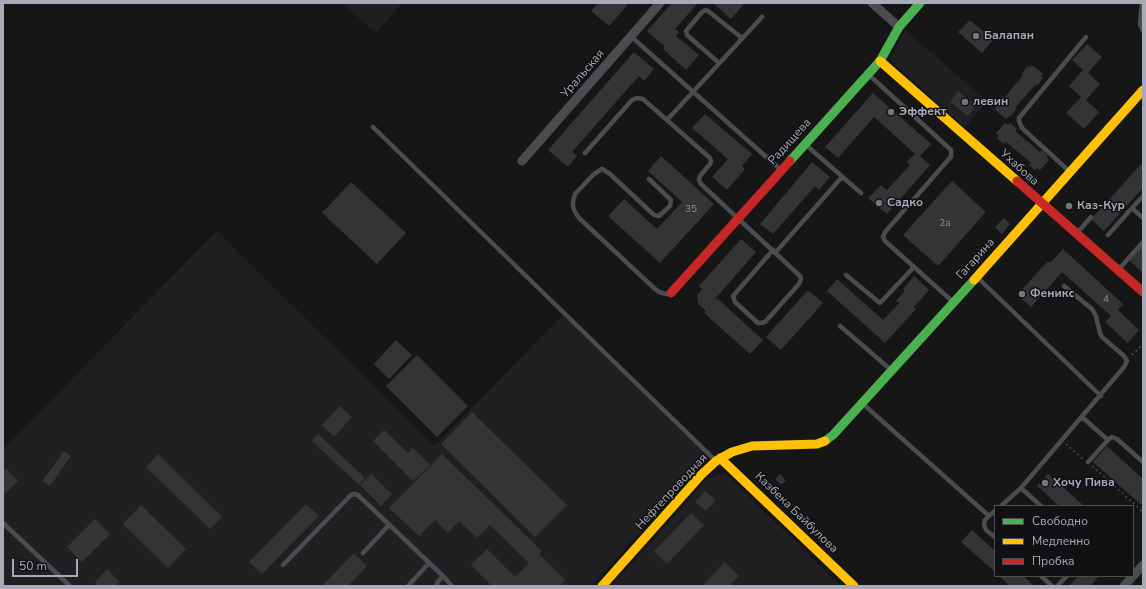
<!DOCTYPE html>
<html>
<head>
<meta charset="utf-8">
<style>
	body { margin:0 }
	#map { position:relative; width:1146px; height:589px; overflow:hidden; background:#161616; font-family:"Nunito Sans",sans-serif }
	canvas { display:block }
	.frame { position:absolute; inset:0; border:4px solid #a8abb7; pointer-events:none }
	.legend { position:absolute; left:994px; top:505px; width:140px; height:72px; box-sizing:border-box; background:#111012; border:1px solid #4d4e54; margin:0; padding:5px 7px; list-style:none; font-size:12px; color:#a8abb7 }
	.legend li { display:flex; align-items:center; gap:8px; height:20px }
	.legend b { width:20px; border:1px solid #4d4e54 }
	.scale { position:absolute; left:12px; top:559px; width:66px; height:18px; box-sizing:border-box; border:2px solid #a8abb7; border-top:0; padding-left:5px; font-size:12px; line-height:14px; white-space:nowrap; color:#a8abb7; -webkit-text-stroke:3px #111012; paint-order:stroke }
</style>
</head>
<body>
<div id="map">
<canvas width="1146" height="589"></canvas>
<div class="frame"></div>
<ul class="legend">
<li><b style="height:5px;background:#4caf50"></b>Свободно</li>
<li><b style="height:5px;background:#ffc107"></b>Медленно</li>
<li><b style="height:5px;background:#c62828"></b>Пробка</li>
</ul>
<div class="scale">50 m</div>
</div>
<script>
const ctx = document.querySelector('canvas').getContext('2d');
ctx.lineJoin = 'round';
function fillPath(path, color) {
  ctx.fillStyle = color;
  ctx.fill(path, 'evenodd');
}
function shape(rows) {
  const path = new Path2D();
  for (const r of rows) {
    path.moveTo(r[0], r[1]);
    for (let i = 2; i < r.length; i += 2) path.lineTo(r[i], r[i + 1]);
  }
  return path;
}
function trace(path, color, width, dash) {
  ctx.strokeStyle = color;
  ctx.lineWidth = width;
  ctx.lineCap = dash ? 'butt' : 'round';
  ctx.setLineDash(dash || []);
  ctx.stroke(path);
}
function label(font, color, halo, rows, align = 'center') {
  ctx.font = font + ' "Nunito Sans",sans-serif';
  ctx.lineWidth = 3;
  ctx.setLineDash([]);
  ctx.textBaseline = 'middle';
  ctx.strokeStyle = halo;
  ctx.fillStyle = color;
  for (const [text, x, y, turn = 0] of rows) {
    ctx.save();
    ctx.translate(x, y);
    ctx.rotate((+turn || 0) * Math.PI / 180);
    ctx.textAlign = isNaN(turn) ? turn : align;
    if (halo) ctx.strokeText(text, 0, 0);
    ctx.fillText(text, 0, 0);
    ctx.restore();
  }
}
fillPath(shape([
	[342,3,402,3,376,33],
	[905,30,987,101,965,128,890,60],
	[217,231,434,446,563,315,712,453,591,586,3,586,3,449],
	[725,473,841,586,612,586,708,478]
]), '#202022');
fillPath(shape([
	[598,3,629,3,609,26,591,11],
	[672,3,698,3,675,29,679,32,676,36,699,55,686,70,663,49,665,47,647,31],
	[713,3,742,3,744,4,731,19],
	[970,20,993,40,982,53,958,32],
	[1087,44,1102,57,1088,73,1100,84,1086,100,1099,112,1084,129,1066,113,1081,97,1069,86,1083,70,1072,60],
	[634,52,654,69,644,81,639,76,572,152,577,156,568,167,548,150],
	[1032,65,1043,74,1041,76,1043,78,1037,86,1035,85,1015,108,1017,109,1010,117,1009,116,1006,119,994,109,997,106,995,104,1002,96,1004,98,1023,75,1022,73,1028,66,1030,67],
	[958,91,976,106,968,116,950,102],
	[873,93,931,144,920,156,930,165,887,214,868,198,881,185,887,190,910,165,907,162,915,154,874,117,838,158,825,147],
	[705,114,752,154,742,166,745,169,727,190,712,177,728,159,692,128],
	[1005,123,1008,125,1010,123,1017,129,1015,131,1040,152,1042,150,1048,156,1046,157,1049,160,1040,170,1037,168,1035,170,1029,165,1031,163,1006,142,1004,144,997,138,999,136,996,133],
	[661,156,714,204,660,263,608,216,624,199,657,229,682,202,648,171],
	[812,162,830,177,819,190,815,186,773,234,760,224],
	[1143,162,1143,188,1104,231,1091,219],
	[952,181,986,212,938,266,903,235],
	[351,182,406,233,377,264,322,213],
	[1004,218,1010,224,1002,234,995,227],
	[741,239,756,252,715,299,716,300,717,298,763,340,750,354,704,313,706,311,698,304,697,295,702,289,699,286],
	[1143,245,1143,273,1129,260],
	[1063,249,1123,304,1118,310,1139,330,1128,343,1105,322,1111,316,1062,272,1031,307,1017,295,1048,261,1050,263],
	[914,276,929,290,914,307,916,309,885,343,827,291,837,279,883,320,899,303,896,301,905,291,903,289],
	[808,290,823,303,781,350,766,337],
	[396,340,412,355,389,379,374,364],
	[417,355,468,406,437,437,386,386],
	[340,406,352,417,334,437,322,425],
	[472,412,567,505,535,537,441,444],
	[384,430,408,453,413,448,430,465,413,481,373,441],
	[318,434,365,478,359,485,312,441],
	[1107,446,1143,479,1143,504,1140,504,1093,462],
	[64,451,71,456,50,486,42,481],
	[158,454,222,517,210,529,146,467],
	[442,454,542,551,539,554,565,580,560,586,492,586,471,565,487,549,515,577,529,563,490,525,477,538,459,521,448,533,435,520,419,536,389,508],
	[6,469,18,481,3,496,3,473],
	[371,474,392,494,381,506,360,485],
	[780,474,786,481,781,485,775,479],
	[1048,474,1052,477,1084,506,1059,506,1041,489,1037,486],
	[705,491,716,500,706,511,695,502],
	[306,504,319,516,262,574,249,562],
	[141,505,186,549,168,568,123,524],
	[691,513,704,525,667,564,654,551],
	[95,519,110,534,82,562,67,547],
	[972,530,995,551,995,572,961,542],
	[354,553,367,566,348,586,322,586],
	[725,562,739,576,729,586,702,586],
	[107,569,120,582,116,586,99,586,95,582],
	[999,576,1023,576,1034,586,1010,586],
	[1078,576,1099,576,1090,586,1069,586]
]), '#343436');
trace(shape([
	[1132,355,1143,344],
	[1066,444,1083,459],
	[1092,466,1143,512]
]), '#4c4d51', 1.5, [2, 3]);
trace(shape([
	[1142,3,1140,24,1143,31],
	[632,36,635,40,781,170],
	[719,63,687,35,686,31,702,12,705,10,708,11,742,38],
	[868,74,951,150,951,157,949,159,885,232,883,237,885,241,952,301],
	[667,120,762,17],
	[373,127,715,460],
	[806,145,861,193],
	[585,153,632,100,637,98,643,99,710,158,711,161,710,164,700,176,699,180,701,184,800,276,801,279,799,284,765,322,761,323,758,323,735,302,733,296,773,250],
	[1069,171,1022,128,1019,121,1019,118,1086,37],
	[649,179,671,200,670,206,659,216,654,215,610,174,602,169,594,174,575,194,573,202,573,207,575,212,579,218,654,288,659,292,666,294,670,293],
	[1143,196,1132,208,1143,218],
	[1078,232,1091,217],
	[1108,235,1132,208],
	[775,253,842,177],
	[1119,269,1143,242],
	[846,275,880,303,914,267],
	[978,278,1101,396],
	[840,326,890,369],
	[863,404,989,516,985,520,984,525,986,530,995,537],
	[1082,417,1108,440],
	[1088,462,1108,440,1112,437,1117,439,1143,462],
	[1001,506,1021,488],
	[1041,506,1021,488,1124,367,1127,361,1124,356,1102,337,1100,333,1096,316,1092,309,1064,286],
	[989,516,995,511],
	[3,523,70,586],
	[363,553,389,525],
	[283,565,351,495,354,494,358,495,443,576,452,586],
	[1041,576,1052,586],
	[408,586,429,563],
	[437,586,437,583,443,576],
	[1057,586,1067,576]
]), '#4b4c4f', 4.5);
trace(shape([
	[872,3,899,27],
	[522,161,660,3],
	[1133,576,1143,565],
	[1124,586,1133,576]
]), '#4b4c4f', 9);
trace(shape([
	[790,161,880,61,899,27,920,3],
	[825,441,833,435,974,280]
]), '#4caf50', 9);
trace(shape([
	[880,61,1017,181],
	[974,280,1143,90],
	[720,458,854,586],
	[602,586,701,475,716,461,732,452,752,446,817,444,825,441]
]), '#ffc107', 9);
trace(shape([
	[1017,181,1143,292],
	[671,293,790,161]
]), '#c62828', 9);
for (const [x, y, r, color] of [
	[976,36,4,"#75777f"],
	[965,102,4,"#75777f"],
	[891,112,4,"#75777f"],
	[879,203,4,"#75777f"],
	[1069,206,4,"#75777f"],
	[1022,294,4,"#75777f"],
	[1045,483,4,"#75777f"]
]) {
  const dot = new Path2D();
  dot.arc(x, y, r, 0, 2 * Math.PI);
  ctx.fillStyle = color;
  ctx.fill(dot);
  trace(dot, '#111012', 1.5);
}
label('10px', '#8b8d97', null, [
	["35",691,210],
	["2а",945,224],
	["4",1106,300]
]);
label('bold 12px', '#a8abb7', '#111012', [
	["Балапан",984,36],
	["левин",973,102],
	["Эффект",899,112],
	["Садко",887,203],
	["Каз-Кур",1077,206],
	["Феникс",1030,294],
	["Хочу Пива",1053,483]
], 'left');
label('12px', '#a8abb7', '#111012', [
	["Уральская",583,74,-49],
	["Радищева",790,142,-48],
	["Ухабова",1019,168,42],
	["Гагарина",976,259,-48],
	["Нефтепроводная",672,492,-47],
	["Казбека Байбулова",796,513,44]
]);
</script>
</body>
</html>
